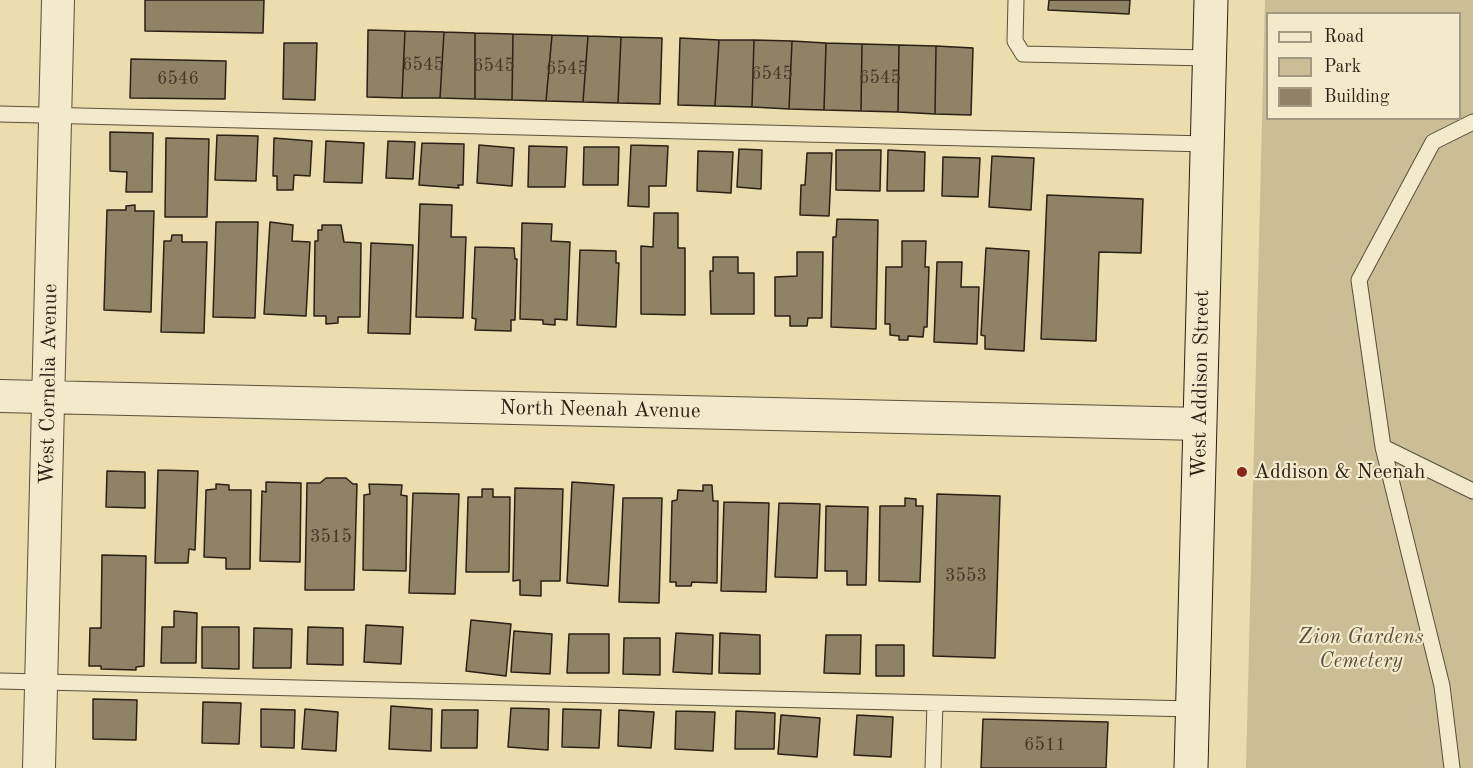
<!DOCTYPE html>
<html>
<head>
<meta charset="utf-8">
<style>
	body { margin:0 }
	#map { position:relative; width:1473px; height:768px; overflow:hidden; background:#ecddaf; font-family:"Old Standard TT",serif }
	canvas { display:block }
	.legend { position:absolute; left:1266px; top:12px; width:195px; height:108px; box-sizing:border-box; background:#f3e9cb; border:2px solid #a39982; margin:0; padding:8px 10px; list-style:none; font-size:18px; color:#2a2014 }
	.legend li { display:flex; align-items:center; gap:12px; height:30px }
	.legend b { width:30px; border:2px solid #a39982 }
</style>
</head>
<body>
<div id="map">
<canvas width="1473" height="768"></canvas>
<ul class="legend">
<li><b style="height:8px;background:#f3e9cb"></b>Road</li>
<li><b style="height:16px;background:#cbbd95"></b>Park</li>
<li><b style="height:16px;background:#8f8265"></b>Building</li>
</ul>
</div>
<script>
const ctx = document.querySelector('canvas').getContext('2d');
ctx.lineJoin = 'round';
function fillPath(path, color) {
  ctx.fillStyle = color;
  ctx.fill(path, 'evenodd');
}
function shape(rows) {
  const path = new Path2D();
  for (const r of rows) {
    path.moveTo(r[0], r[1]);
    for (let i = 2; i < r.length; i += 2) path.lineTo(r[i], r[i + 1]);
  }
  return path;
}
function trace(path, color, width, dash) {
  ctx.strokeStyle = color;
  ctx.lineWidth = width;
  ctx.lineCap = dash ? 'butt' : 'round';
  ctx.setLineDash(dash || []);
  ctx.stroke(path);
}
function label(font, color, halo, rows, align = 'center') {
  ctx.font = font + ' "Old Standard TT",serif';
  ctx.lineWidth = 4.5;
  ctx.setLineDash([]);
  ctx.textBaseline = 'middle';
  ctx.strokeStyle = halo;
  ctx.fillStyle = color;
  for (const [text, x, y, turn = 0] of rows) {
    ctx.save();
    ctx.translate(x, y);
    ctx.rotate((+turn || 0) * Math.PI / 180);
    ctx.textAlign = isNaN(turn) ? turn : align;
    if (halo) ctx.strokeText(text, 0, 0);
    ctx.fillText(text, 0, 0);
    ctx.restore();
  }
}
fillPath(shape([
	[1265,0,1473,0,1473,768,1246,768],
	[1268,14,1460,14,1460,118,1268,118]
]), '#cbbd95');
const building = shape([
	[145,0,264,0,263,33,145,31,145,0],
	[1049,0,1130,0,1129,14,1048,10,1049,0],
	[368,30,405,31,402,98,367,97,368,30],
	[405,31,444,32,440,98,402,98,405,31],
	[444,32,475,33,475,99,440,98,444,32],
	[475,33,513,34,512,100,475,99,475,33],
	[513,34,552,35,546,101,512,100,513,34],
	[552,35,588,36,583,102,546,101,552,35],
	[588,36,621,37,618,103,583,102,588,36],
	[621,37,662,38,660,104,618,103,621,37],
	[680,38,719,40,715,106,678,105,680,38],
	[719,40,754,40,752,107,715,106,719,40],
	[754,40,792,41,789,109,752,107,754,40],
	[792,41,826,43,824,110,789,109,792,41],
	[284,43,317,43,315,100,283,99,284,43],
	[826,43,862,44,861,111,824,110,826,43],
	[862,44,899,45,898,112,861,111,862,44],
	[899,45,936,46,935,114,898,112,899,45],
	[936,46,973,48,971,115,935,114,936,46],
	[131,59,226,61,225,99,130,98,131,59],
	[110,132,153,133,152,192,126,192,127,172,110,171,110,132],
	[217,135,258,136,256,181,215,180,217,135],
	[166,138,209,139,207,217,165,217,166,138],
	[274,138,312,141,310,176,294,175,293,190,277,190,277,176,273,176,274,138],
	[326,141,364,143,362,183,324,182,326,141],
	[388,141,415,142,413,179,386,178,388,141],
	[422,143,464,144,463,185,458,185,459,188,419,185,422,143],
	[479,145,514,148,512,186,477,183,479,145],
	[631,145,668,146,666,186,649,186,649,207,628,206,631,145],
	[529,146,567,147,565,187,528,187,529,146],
	[584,147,619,147,618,185,583,185,584,147],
	[739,149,762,150,761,189,737,187,739,149],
	[836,150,881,150,880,191,836,190,836,150],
	[888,150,925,152,924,191,887,191,888,150],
	[698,151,733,152,731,193,697,191,698,151],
	[807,153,832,153,829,216,800,215,801,185,805,185,807,153],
	[992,156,1034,158,1031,210,989,207,992,156],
	[943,157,980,158,978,197,942,196,943,157],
	[1047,195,1143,199,1141,253,1099,252,1096,341,1041,339,1047,195],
	[420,204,452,205,451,237,466,237,463,318,416,317,420,204],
	[135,205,135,211,154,211,151,312,104,310,107,210,126,210,126,206,135,205],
	[654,213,678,213,678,248,685,248,685,315,641,314,641,246,653,247,654,213],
	[837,219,878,220,876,329,831,327,833,237,836,237,837,219],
	[216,222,258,222,255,318,213,317,216,222],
	[270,222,293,225,292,241,310,242,306,316,264,314,270,222],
	[522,223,552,224,551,241,570,242,567,320,555,319,555,325,543,324,543,320,520,319,522,223],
	[322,225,341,225,344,242,361,243,360,317,338,317,338,323,326,324,326,316,314,316,315,241,318,241,318,230,322,230,322,225],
	[172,235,182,235,182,242,207,242,204,333,161,332,164,241,171,241,172,235],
	[902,241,926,241,925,267,929,267,927,327,924,327,923,337,908,336,908,340,899,340,899,336,890,335,890,324,885,324,886,267,902,267,902,241],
	[371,243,413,245,410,334,368,333,371,243],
	[475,247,514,248,515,259,517,259,515,320,511,320,511,331,475,330,476,319,472,318,475,247],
	[986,248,1029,251,1024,351,985,349,985,336,981,335,986,248],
	[580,250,616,251,616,263,619,263,616,327,577,325,580,250],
	[797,252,823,252,822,318,808,318,807,326,790,326,790,316,775,316,775,277,797,276,797,252],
	[713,257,738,257,738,273,754,273,754,314,711,314,710,271,713,271,713,257],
	[937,262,962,262,961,287,979,287,977,344,934,342,937,262],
	[158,470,198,471,195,550,189,549,188,563,155,563,158,470],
	[107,471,145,472,145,508,106,507,107,471],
	[326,478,346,478,353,484,357,484,354,590,305,590,307,483,320,483,326,478],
	[266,482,301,483,300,562,260,561,262,491,266,492,266,482],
	[572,482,614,485,608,586,567,583,572,482],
	[216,484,229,485,229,490,251,490,250,569,226,569,226,558,204,557,206,490,216,489,216,484],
	[369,484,402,485,401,495,407,496,406,571,363,570,364,495,370,494,369,484],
	[703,485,712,485,713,501,718,501,717,583,692,582,691,586,676,586,676,582,670,582,672,501,677,500,678,490,703,491,703,485],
	[515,488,563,489,560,581,541,581,541,596,520,595,520,580,513,581,515,488],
	[482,489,493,489,493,497,510,497,509,572,466,572,468,497,482,497,482,489],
	[413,493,459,494,455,594,409,593,413,493],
	[937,494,1000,496,995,658,933,656,937,494],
	[623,498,662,498,659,603,619,602,623,498],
	[905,498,916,499,916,506,923,506,920,582,879,581,880,506,905,506,905,498],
	[724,502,769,503,766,592,721,591,724,502],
	[779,503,820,504,817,578,775,577,779,503],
	[826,506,868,507,866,585,847,585,847,571,825,571,826,506],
	[102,555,146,556,144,666,136,667,136,670,101,669,101,666,89,666,90,628,101,628,102,555],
	[174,611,197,613,196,663,161,663,162,627,174,627,174,611],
	[471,620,511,624,506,676,466,671,471,620],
	[366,625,403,627,401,664,364,662,366,625],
	[202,627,239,627,239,669,202,668,202,627],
	[308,627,343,628,343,665,307,664,308,627],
	[254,628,292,629,291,668,253,668,254,628],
	[514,631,552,634,550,674,511,672,514,631],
	[676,633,713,635,712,674,673,672,676,633],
	[720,633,760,635,760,674,719,673,720,633],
	[569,634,609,634,609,673,567,673,569,634],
	[826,635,861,635,860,674,824,673,826,635],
	[624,638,660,638,660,675,623,674,624,638],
	[876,645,904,645,904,676,876,676,876,645],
	[93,699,137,700,136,740,93,739,93,699],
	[203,702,241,703,239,744,202,743,203,702],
	[391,706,432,709,431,751,389,749,391,706],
	[511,708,549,709,548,750,508,747,511,708],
	[261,709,295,710,294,748,261,747,261,709],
	[305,709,338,712,336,751,302,749,305,709],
	[563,709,601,710,599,748,562,747,563,709],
	[442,710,478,710,477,748,441,748,442,710],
	[619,710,654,712,651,748,618,746,619,710],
	[676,711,715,712,713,751,675,749,676,711],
	[736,711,775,713,774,749,735,749,736,711],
	[781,715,820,718,817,757,778,754,781,715],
	[857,715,893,717,891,757,854,755,857,715],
	[983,719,1108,722,1106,768,981,768,983,719]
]);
fillPath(building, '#8f8265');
trace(building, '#2a2014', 1.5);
const lane = shape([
	[1016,0,1015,41,1023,54,1209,58],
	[0,114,1207,144],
	[1383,447,1473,491],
	[0,681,1193,709],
	[933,768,935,703],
	[1452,768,1442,686,1383,447,1359,280,1433,142,1473,122]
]);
const street = shape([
	[0,396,1200,424],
	[39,768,58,0]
]);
const secondary = shape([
	[1191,768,1211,0]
]);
trace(lane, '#5a4f3b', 17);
trace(street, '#5a4f3b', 34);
trace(secondary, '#2a2014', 35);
trace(lane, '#f3e9cb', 15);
trace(street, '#f3e9cb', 32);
trace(secondary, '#f3e9cb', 33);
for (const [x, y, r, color] of [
	[1242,472,6,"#8f2418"]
]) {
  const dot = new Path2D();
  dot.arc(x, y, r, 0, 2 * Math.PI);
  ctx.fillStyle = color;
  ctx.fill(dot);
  trace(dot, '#f3e9cb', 2);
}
label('18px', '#433828', null, [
	["6545",423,65],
	["6545",494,66],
	["6545",567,69],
	["6545",772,74],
	["6545",880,78],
	["6546",178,79],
	["3515",331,537],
	["3553",966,576],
	["6511",1045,745]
]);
label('21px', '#2a2014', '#f3e9cb', [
	["West Cornelia Avenue",49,384,-89],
	["West Addison Street",1201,384,-89],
	["North Neenah Avenue",600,410,1]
]);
label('21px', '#2a2014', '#f3e9cb', [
	["Addison & Neenah",1254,472]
], 'left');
label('italic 21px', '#5a4f3b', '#f3e9cb', [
	["Zion Gardens",1361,637],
	["Cemetery",1361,661]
]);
</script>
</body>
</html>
